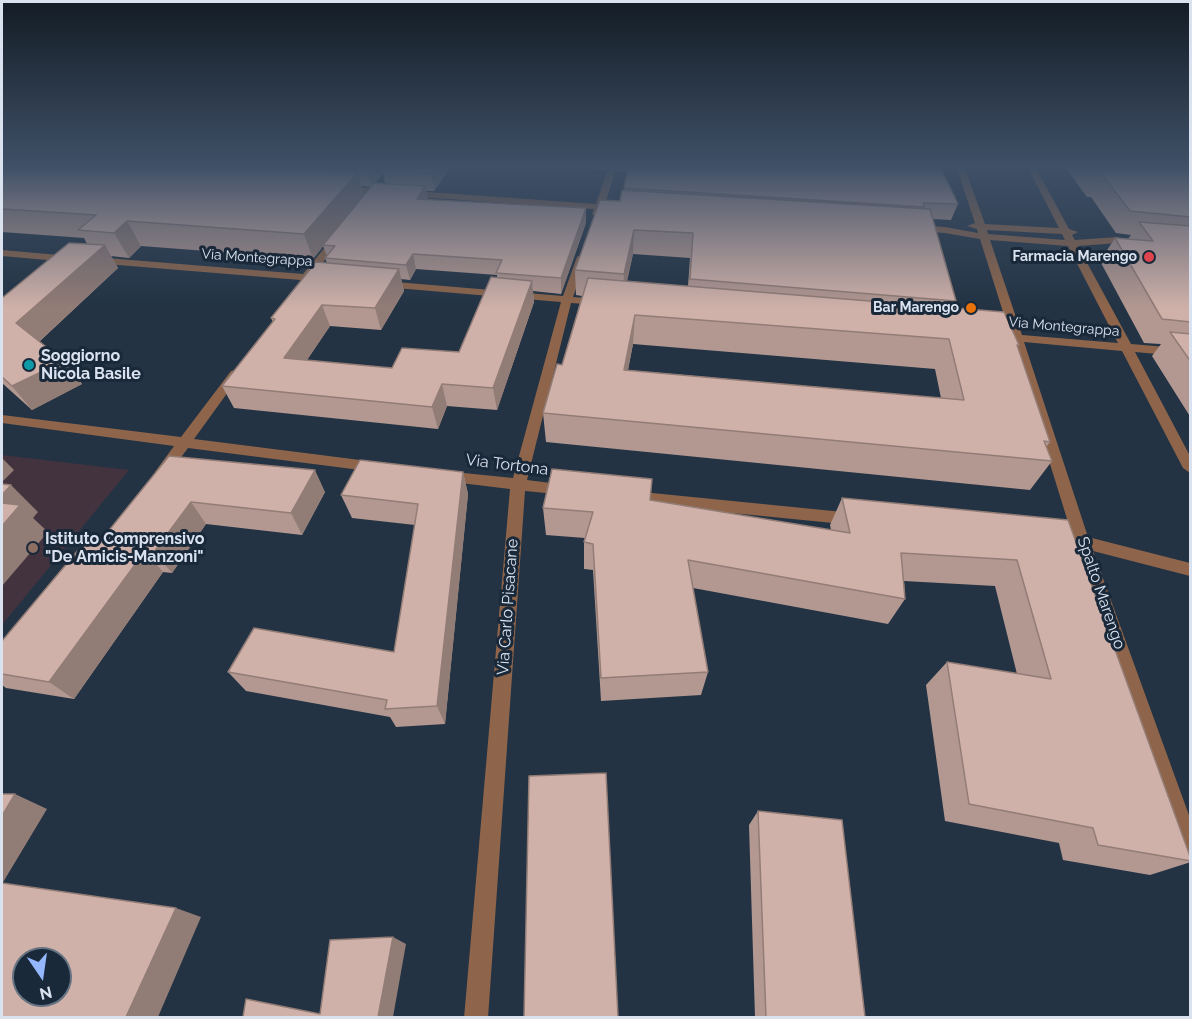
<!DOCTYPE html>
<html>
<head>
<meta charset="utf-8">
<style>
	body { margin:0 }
	#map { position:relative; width:1192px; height:1019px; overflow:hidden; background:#233344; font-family:Raleway,sans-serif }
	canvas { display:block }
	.frame { position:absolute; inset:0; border:3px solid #d9e2ee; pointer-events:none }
	.north { position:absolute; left:12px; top:947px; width:60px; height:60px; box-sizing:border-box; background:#1a293a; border:2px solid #667382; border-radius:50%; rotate:167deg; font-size:16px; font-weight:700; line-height:24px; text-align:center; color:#d9e2ee }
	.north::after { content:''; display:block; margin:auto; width:21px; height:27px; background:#94b7fd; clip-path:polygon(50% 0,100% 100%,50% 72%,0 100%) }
</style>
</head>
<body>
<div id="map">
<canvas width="1192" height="1019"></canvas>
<div class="frame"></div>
<div class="north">N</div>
</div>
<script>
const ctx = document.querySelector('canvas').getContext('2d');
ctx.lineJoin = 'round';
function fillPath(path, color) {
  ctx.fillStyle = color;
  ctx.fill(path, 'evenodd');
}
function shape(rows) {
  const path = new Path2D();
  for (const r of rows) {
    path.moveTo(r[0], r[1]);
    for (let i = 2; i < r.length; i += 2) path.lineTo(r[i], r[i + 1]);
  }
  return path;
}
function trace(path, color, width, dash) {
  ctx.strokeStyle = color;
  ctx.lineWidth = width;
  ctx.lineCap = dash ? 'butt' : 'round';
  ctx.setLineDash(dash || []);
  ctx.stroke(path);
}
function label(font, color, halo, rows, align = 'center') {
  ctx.font = font + ' Raleway,sans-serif';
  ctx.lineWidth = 6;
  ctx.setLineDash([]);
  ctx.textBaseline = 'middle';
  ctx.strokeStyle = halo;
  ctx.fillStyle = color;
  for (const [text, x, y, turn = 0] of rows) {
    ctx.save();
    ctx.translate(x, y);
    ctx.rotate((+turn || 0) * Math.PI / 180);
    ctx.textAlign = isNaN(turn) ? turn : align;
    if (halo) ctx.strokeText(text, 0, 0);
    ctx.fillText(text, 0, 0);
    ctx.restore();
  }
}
fillPath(shape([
	[2,455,129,470,2,625]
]), '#43333f');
fillPath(shape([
	[609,166,617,166,605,204,621,208,616,211,603,210,600,216,597,217,592,214,594,209,344,192,340,189,344,186,596,204,609,166],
	[956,166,964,166,985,224,1059,228,1027,166,1035,166,1069,229,1078,232,1072,235,1075,240,1118,237,1123,240,1118,243,1078,246,1131,344,1190,349,1190,357,1135,352,1190,456,1190,473,1183,468,1122,351,1024,342,1088,537,1190,563,1190,576,1093,551,1190,818,1190,857,1182,854,1179,846,1076,548,1056,545,1050,543,1048,539,1050,535,1056,533,1072,535,1012,341,997,340,991,336,997,332,1010,334,980,239,945,233,915,231,910,228,915,225,945,227,978,233,977,229,967,226,975,223,956,166],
	[987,230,1062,234,1065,240,988,234,987,230],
	[990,240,1068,246,1118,343,1022,335,990,240],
	[338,234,343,237,313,275,329,277,329,281,325,282,94,263,89,260,94,257,303,274,335,235,338,234],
	[2,250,70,256,75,259,70,262,2,256,2,250],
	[582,254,587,257,573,297,599,299,605,302,599,305,571,303,527,480,567,485,572,486,574,490,572,494,567,495,525,491,488,1018,464,1018,510,489,444,481,437,476,444,471,513,478,561,302,384,287,379,284,384,281,563,296,577,257,582,254],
	[235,370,241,374,194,439,376,462,383,467,381,471,376,472,188,448,167,476,162,477,155,472,174,446,2,423,2,415,181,437,231,371,235,370],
	[632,491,853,513,858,515,861,519,858,523,853,525,632,503,627,501,625,497,627,493,632,491]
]), '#8e654a');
fillPath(shape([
	[2,166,451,166,434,191,426,191,428,200,586,208,586,223,561,294,533,291,534,302,497,410,447,406,438,429,234,408,222,386,273,322,271,318,327,263,325,258,327,256,323,246,313,259,141,246,129,258,111,256,118,268,39,342,64,361,82,384,32,410,2,383,2,298,87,244,84,238,2,232],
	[383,173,385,184,375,183],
	[362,186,371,187,364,195],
	[416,269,497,275,497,278,459,352,392,368,307,360,330,326,381,330,404,291,401,279,410,280],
	[551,166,607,166,605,170],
	[617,166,940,166,958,204,951,220,933,219,956,301,952,308,1019,345,1017,347,1050,442,1046,447,1052,461,1030,490,546,442,543,413,562,365,582,296,576,295,575,270,620,201,624,190,627,171,618,171],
	[633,254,690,258,688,286,627,281],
	[633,344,935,369,941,398,628,370],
	[1064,166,1191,166,1191,418,1152,356,1161,344,1144,343,1100,261,1115,238,1128,239,1131,235,1116,233,1091,197,1087,197],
	[169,456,325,492,302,535,206,524,172,573,163,572,74,699,6,688,2,685,2,641,98,544],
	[463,472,468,494,445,724,396,727,390,717,246,691,228,672,394,652,415,525,352,518,341,495],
	[842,498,1068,520,1191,859,1191,862,1150,875,1063,860,1059,843,945,821,926,685,947,662,1017,674,995,586,904,581,905,599,888,624,693,588,708,672,701,695,601,701,593,570,584,569,584,542,585,538,546,535,543,508,650,500,831,530,830,525],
	[758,811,865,1017,755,1017,749,825]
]), '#b39891');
fillPath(shape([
	[369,166,388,166,382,170,383,173,372,187,367,168],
	[436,166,451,166,434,191,431,173],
	[358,172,364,196,313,259,304,234],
	[425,186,428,201,417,199],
	[586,208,586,223,561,294,561,278],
	[127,221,141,246,129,258,114,233],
	[634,230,633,254,623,299,624,274],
	[105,245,118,268,34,346,16,323],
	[413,254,416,269,410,280,406,265],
	[399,269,404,291,381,330,375,308],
	[532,281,534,302,497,410,493,388],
	[322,305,330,326,293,380,284,358],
	[635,315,633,344,622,400,624,370],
	[64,361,82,384,32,410,12,386],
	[442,384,447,406,438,429,432,407],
	[2,458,14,470,2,482],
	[315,470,325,492,302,535,291,513],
	[463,472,468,494,445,724,437,706],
	[11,485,38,512,33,518,48,532,2,586,2,495],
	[191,502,206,524,172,573,154,552],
	[145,551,163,572,74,699,49,682],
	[15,794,47,809,2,884,2,816],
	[176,908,201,917,158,1017,126,1017],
	[393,937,406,944,393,1017,378,1017]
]), '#927c76');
const building = shape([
	[2,166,263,166,358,172,304,234,127,221,114,233,78,230,96,215,2,209,2,166],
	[333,166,369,166,367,168,333,166],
	[385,166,436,166,431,173,382,170,385,166],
	[628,166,940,166,958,204,923,203,924,207,624,188,628,166],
	[1091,166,1191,166,1191,217,1130,211,1103,176,1099,175,1091,166],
	[374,183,425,186,417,199,586,208,561,278,496,273,502,260,413,254,406,265,325,258,335,246,323,245,374,183],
	[622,190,930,209,956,301,690,279,693,233,634,230,624,274,575,270,600,200,620,201,622,190],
	[1139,222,1191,226,1191,322,1162,319,1115,238,1153,241,1139,222],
	[69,243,105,245,16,323,64,361,12,386,2,377,2,298,69,243],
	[316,262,399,269,375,308,322,305,284,358,392,368,402,348,459,352,491,277,532,281,493,388,442,384,432,407,222,386,275,319,271,318,316,262],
	[588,278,1004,312,1019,345,1017,345,1050,442,1044,441,1052,461,543,413,557,364,562,365,588,278],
	[635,315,949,339,964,400,624,370,635,315],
	[1170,332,1191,334,1191,362,1170,332],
	[169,456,315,470,291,513,191,502,154,552,145,551,49,682,2,674,2,641,84,543,98,544,169,456],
	[360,460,463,472,437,706,385,709,387,700,228,672,254,628,394,652,418,504,341,495,360,460],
	[552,469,652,479,650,500,850,533,842,498,1068,520,1191,859,1191,861,1098,845,1093,828,969,804,947,662,1051,679,1017,560,901,553,905,599,688,560,708,672,601,678,593,544,584,542,593,512,543,508,552,469],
	[2,484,11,485,2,495,2,484],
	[2,503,20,505,2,526,2,503],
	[606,773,618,1017,524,1017,529,776,606,773],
	[2,794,15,794,2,816,2,794],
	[758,811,842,820,865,1017,766,1017,758,811],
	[2,883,176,908,126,1017,2,1017,2,883],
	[24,959,60,959,60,995,24,995,24,959],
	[393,937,378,1017,243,1017,246,999,320,1014,330,940,393,937]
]);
fillPath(building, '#d0b1a9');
trace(building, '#927c76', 1.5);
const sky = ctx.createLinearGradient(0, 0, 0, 309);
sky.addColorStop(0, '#131c25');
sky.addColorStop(0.54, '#3f5067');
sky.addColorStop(1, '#3f506700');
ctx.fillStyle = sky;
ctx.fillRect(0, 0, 1192, 309);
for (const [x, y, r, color] of [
	[1149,257,6,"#e0444e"],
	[971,308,6,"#e8710a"],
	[29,365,6,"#0f9aa8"],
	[33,548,6,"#8d6e63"]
]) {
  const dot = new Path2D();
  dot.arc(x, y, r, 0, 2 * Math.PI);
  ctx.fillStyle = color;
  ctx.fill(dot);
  trace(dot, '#1a293a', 2);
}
label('bold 14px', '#d9e2ee', '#1a293a', [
	["Farmacia Marengo",1137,257],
	["Bar Marengo",959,308]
], 'right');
label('14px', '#d9e2ee', '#1a293a', [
	["Via Montegrappa",257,258,4],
	["Via Montegrappa",1064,327,5]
]);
label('bold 16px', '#d9e2ee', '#1a293a', [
	["Soggiorno",41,356],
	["Nicola Basile",41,374],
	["Istituto Comprensivo",45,539],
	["\"De Amicis-Manzoni\"",45,557]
], 'left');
label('16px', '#d9e2ee', '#1a293a', [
	["Via Tortona",507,465,7],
	["Spalto Marengo",1101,593,71],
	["Via Carlo Pisacane",508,607,-86]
]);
</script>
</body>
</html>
